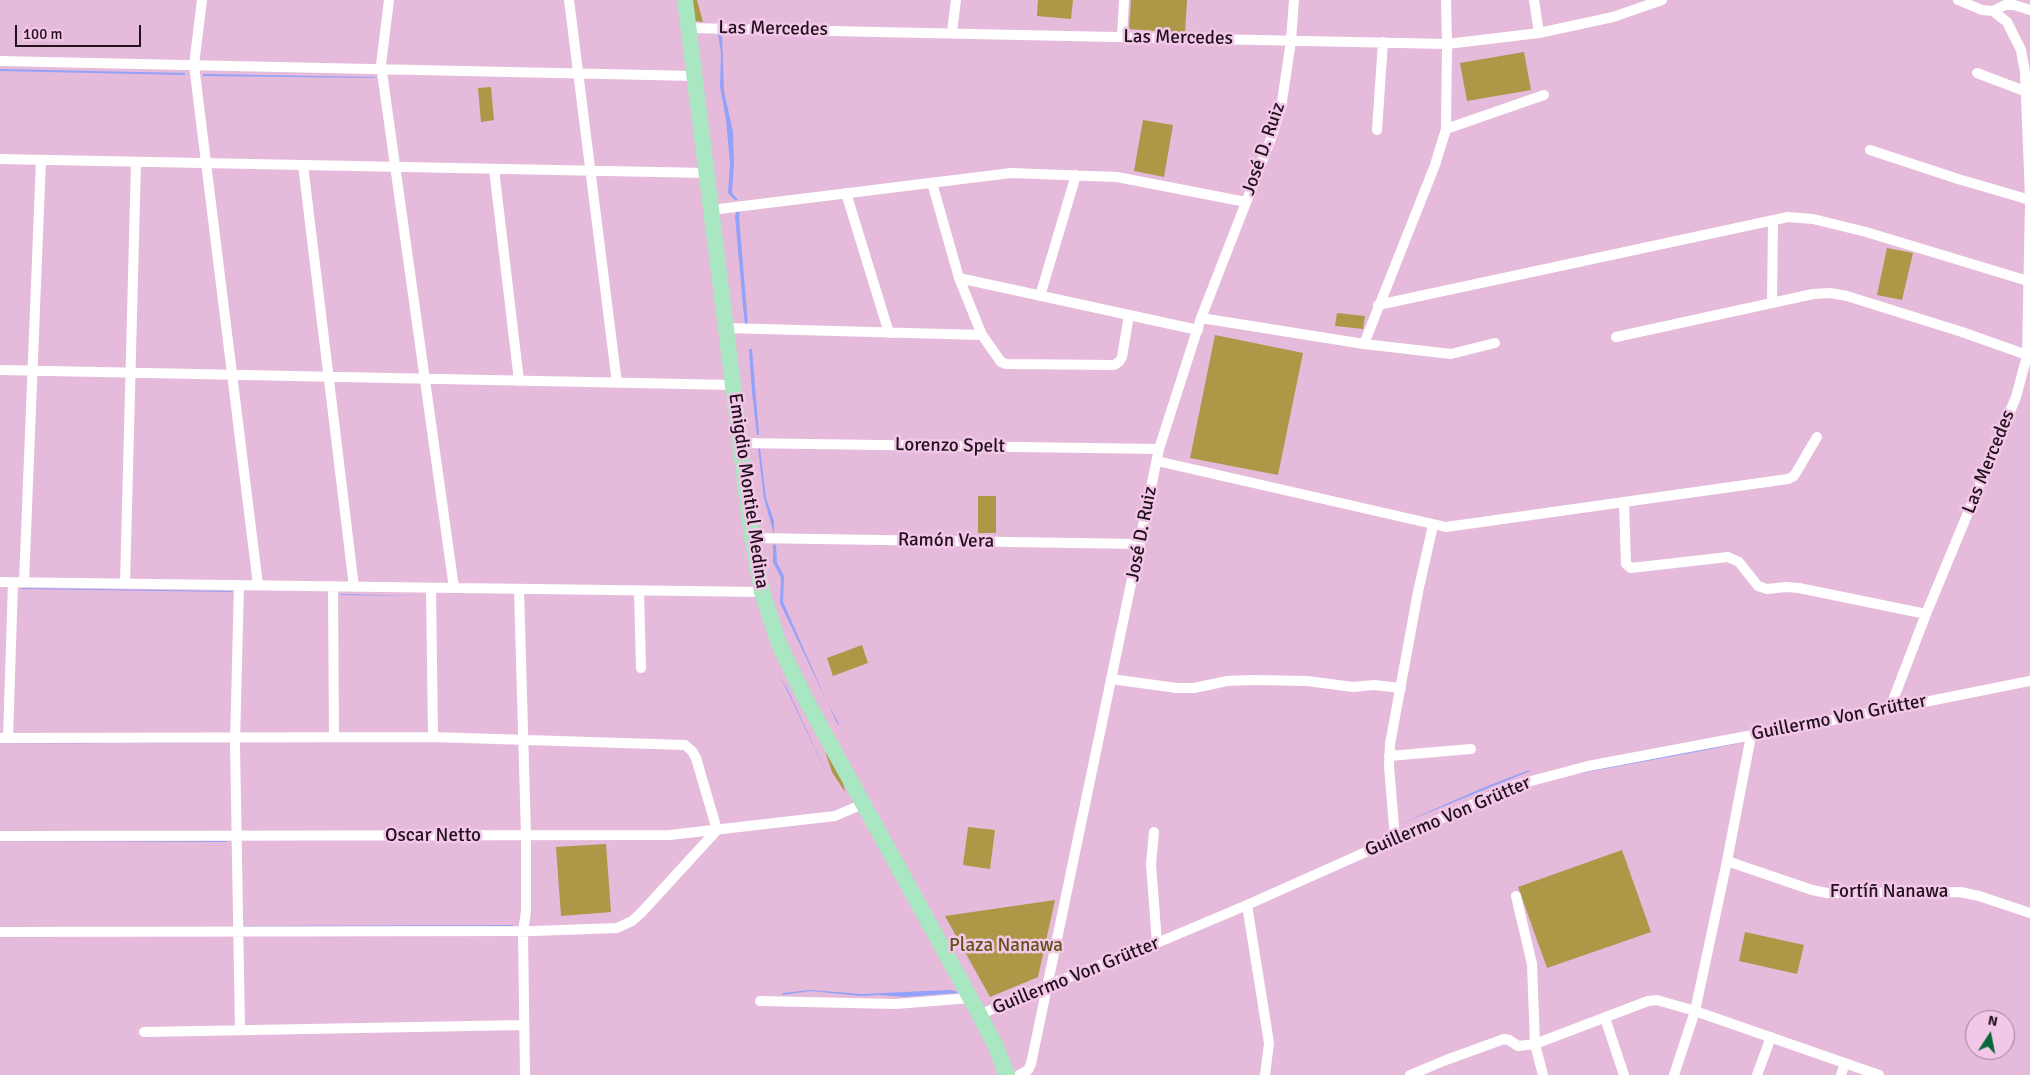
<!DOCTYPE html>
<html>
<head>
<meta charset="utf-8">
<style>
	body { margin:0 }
	#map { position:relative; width:2030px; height:1075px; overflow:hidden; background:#e5bada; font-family:Signika,sans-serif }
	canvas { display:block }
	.north { position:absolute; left:1965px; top:1010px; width:50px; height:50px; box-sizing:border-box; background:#f3c7e7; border:1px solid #9f7e96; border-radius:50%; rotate:11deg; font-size:14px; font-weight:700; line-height:20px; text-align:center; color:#20111c }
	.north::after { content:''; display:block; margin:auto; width:18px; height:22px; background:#07673b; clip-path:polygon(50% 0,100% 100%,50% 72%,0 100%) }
	.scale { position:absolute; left:15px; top:25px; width:126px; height:22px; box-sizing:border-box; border:2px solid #20111c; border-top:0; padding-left:6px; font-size:15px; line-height:18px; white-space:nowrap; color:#20111c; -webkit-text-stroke:4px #f3c7e7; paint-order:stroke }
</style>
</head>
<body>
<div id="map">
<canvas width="2030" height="1075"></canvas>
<div class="north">N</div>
<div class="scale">100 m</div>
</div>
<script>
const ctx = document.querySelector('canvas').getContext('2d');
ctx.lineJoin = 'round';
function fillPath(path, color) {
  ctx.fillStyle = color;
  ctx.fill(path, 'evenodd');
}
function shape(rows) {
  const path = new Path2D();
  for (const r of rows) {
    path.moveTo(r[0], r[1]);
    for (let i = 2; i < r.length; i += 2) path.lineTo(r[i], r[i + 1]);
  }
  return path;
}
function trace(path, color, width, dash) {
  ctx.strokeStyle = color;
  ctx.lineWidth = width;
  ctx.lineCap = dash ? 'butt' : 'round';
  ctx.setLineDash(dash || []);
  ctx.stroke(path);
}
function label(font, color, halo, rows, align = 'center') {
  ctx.font = font + ' Signika,sans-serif';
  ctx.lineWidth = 5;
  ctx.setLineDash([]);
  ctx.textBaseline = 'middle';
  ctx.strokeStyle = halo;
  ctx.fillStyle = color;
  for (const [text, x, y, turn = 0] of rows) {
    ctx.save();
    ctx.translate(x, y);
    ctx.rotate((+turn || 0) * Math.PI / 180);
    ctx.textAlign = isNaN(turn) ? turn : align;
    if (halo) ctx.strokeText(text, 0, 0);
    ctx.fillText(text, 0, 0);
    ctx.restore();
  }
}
fillPath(shape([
	[692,0,697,0,703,22,695,21],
	[1038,0,1073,0,1071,19,1037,16],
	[1131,0,1187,0,1185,33,1129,29],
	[1524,52,1531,90,1467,101,1460,63],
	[491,87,494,120,481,122,478,88],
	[1143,120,1173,125,1164,177,1134,171],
	[1887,248,1913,253,1902,300,1877,295],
	[1337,313,1365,316,1363,329,1335,326],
	[1215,335,1303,353,1278,475,1190,458],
	[978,496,996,496,996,533,978,533],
	[862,645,868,663,833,676,827,658],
	[825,751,843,782,845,792,832,772],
	[968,827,995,830,990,869,963,865],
	[606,844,611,912,561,916,556,847],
	[1622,850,1651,932,1547,968,1518,887],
	[1055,900,1038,977,990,997,945,916],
	[1745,932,1804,945,1797,974,1739,961]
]), '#ac9847');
fillPath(shape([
	[718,34,722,34,724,91,733,132,734,164,732,193,738,200,735,200,728,193,730,164,726,119,720,87,721,52],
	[0,69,185,73,185,75,0,71],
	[203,74,375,77,375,78,203,76],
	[737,210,740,210,739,217,748,325,745,325,743,306,735,216],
	[749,349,752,349,759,435,757,435,752,392],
	[758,448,760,449,766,498,774,521,774,534,764,498],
	[773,544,776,545,777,563,784,576,783,602,827,702,839,724,838,725,780,603,781,578,773,562],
	[21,588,231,591,232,592,21,589],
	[341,594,424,596,341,595],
	[777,673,788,690,835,791,787,690],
	[229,741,229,742,0,744],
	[1742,741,1743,742,1701,751,1554,778],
	[1529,770,1530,771,1398,825,1485,787],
	[0,841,227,841,227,842],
	[513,925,513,926,243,927,243,926],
	[810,990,862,994,948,990,956,991,957,993,904,997,879,995,861,996,811,991,782,995,783,993]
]), '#92a1f9');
trace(shape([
	[202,0,194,65,258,585],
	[389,0,381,65,454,588],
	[569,0,617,383],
	[1534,0,1539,33],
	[1958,0,1982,10,1993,11,2007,22,2021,50,2025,72,2030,198],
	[1993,11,2005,5,2014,5,2030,10],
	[688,28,1447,44,1539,33,1613,17,1662,0],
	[952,32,956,0],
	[1122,36,1124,0],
	[0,61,695,76],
	[1977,73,2030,93],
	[1446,129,1544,95],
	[1377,130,1383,42],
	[1870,150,1958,179,2030,200],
	[0,159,707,173],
	[303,165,354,587],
	[494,169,519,381],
	[932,183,959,278,982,335,1001,362,1006,364,1114,365,1119,362,1122,357,1129,315],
	[846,193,889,333],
	[711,210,1011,173,1117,177,1246,202],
	[959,278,1198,330],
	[1040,296,1076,175],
	[1772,303,1773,220],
	[1378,305,1788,217,1813,219,1866,232,2028,281],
	[1201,318,1364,344,1451,354,1495,343],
	[725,328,982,335],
	[1616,337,1813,294,1830,293,1847,296,1962,332,2030,356],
	[1364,344,1435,165,1446,129,1447,44,1446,0],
	[0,370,733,385],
	[740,443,1159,449],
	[1157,461,1446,527,1788,479,1794,476,1817,437],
	[1624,503,1626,564,1631,568,1728,557,1739,562,1758,586,1767,589,1786,587,1799,588,1926,614],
	[752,538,1140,544],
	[0,582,762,592],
	[24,582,41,160],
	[125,584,136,162],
	[239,585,235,743,240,1030],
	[333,586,334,737],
	[431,588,433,737],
	[519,589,526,836,526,911,523,931,525,1075],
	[639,591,641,668],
	[1111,679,1177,688,1194,688,1227,681,1253,680,1307,681,1353,687,1374,685,1401,688],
	[1890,708,1926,614,2016,397,2027,356,2030,203],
	[1751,736,1727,861,1812,890,1827,893,1960,892,1979,896,2030,913],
	[0,738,433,737,685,745,692,751,696,758,717,830,641,913,632,921,617,928,534,931,0,932],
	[8,738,13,582],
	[1389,756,1471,749],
	[1154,832,1151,864,1157,943],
	[0,836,670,835,835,816,863,804],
	[1395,839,1389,766,1390,744,1418,592,1433,525],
	[1516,896,1532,964,1535,1044,1543,1075],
	[1247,905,1269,1043,1265,1075],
	[760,1001,896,1004,970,998],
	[979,1015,1048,985,1157,943,1247,905,1516,785,1588,766,1875,712,2030,681],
	[1605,1018,1624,1075],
	[144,1032,524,1025],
	[1019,1075,1028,1070,1031,1064,1159,449,1201,318,1270,141,1281,108,1291,41,1294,0],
	[1410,1075,1446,1060,1504,1039,1509,1040,1518,1046,1535,1044,1648,1001,1657,1000,1695,1011,1879,1075],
	[1674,1075,1695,1011,1727,861],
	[1757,1075,1771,1037],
	[1841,1075,1845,1063]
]), '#fff', 10);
trace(shape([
	[685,0,752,538,762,592,779,644,805,698,978,1012,996,1047,1007,1075]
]), '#a9e6c2', 16);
label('19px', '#20111c', '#f3c7e7', [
	["Las Mercedes",773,29,1],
	["Las Mercedes",1178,38,1],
	["José D. Ruiz",1264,149,-71],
	["Lorenzo Spelt",950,446,1],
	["Las Mercedes",1989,462,-68],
	["Emigdio Montiel Medina",748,491,82],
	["José D. Ruiz",1142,534,-79],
	["Ramón Vera",946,541,1],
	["Guillermo Von Grütter",1839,718,-11],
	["Guillermo Von Grütter",1448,817,-23],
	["Oscar Netto",433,836],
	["Fortíñ Nanawa",1889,892],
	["Guillermo Von Grütter",1076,976,-22]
]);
label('19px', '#5f5219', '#f3c7e7', [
	["Plaza Nanawa",1006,946]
]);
</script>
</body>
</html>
